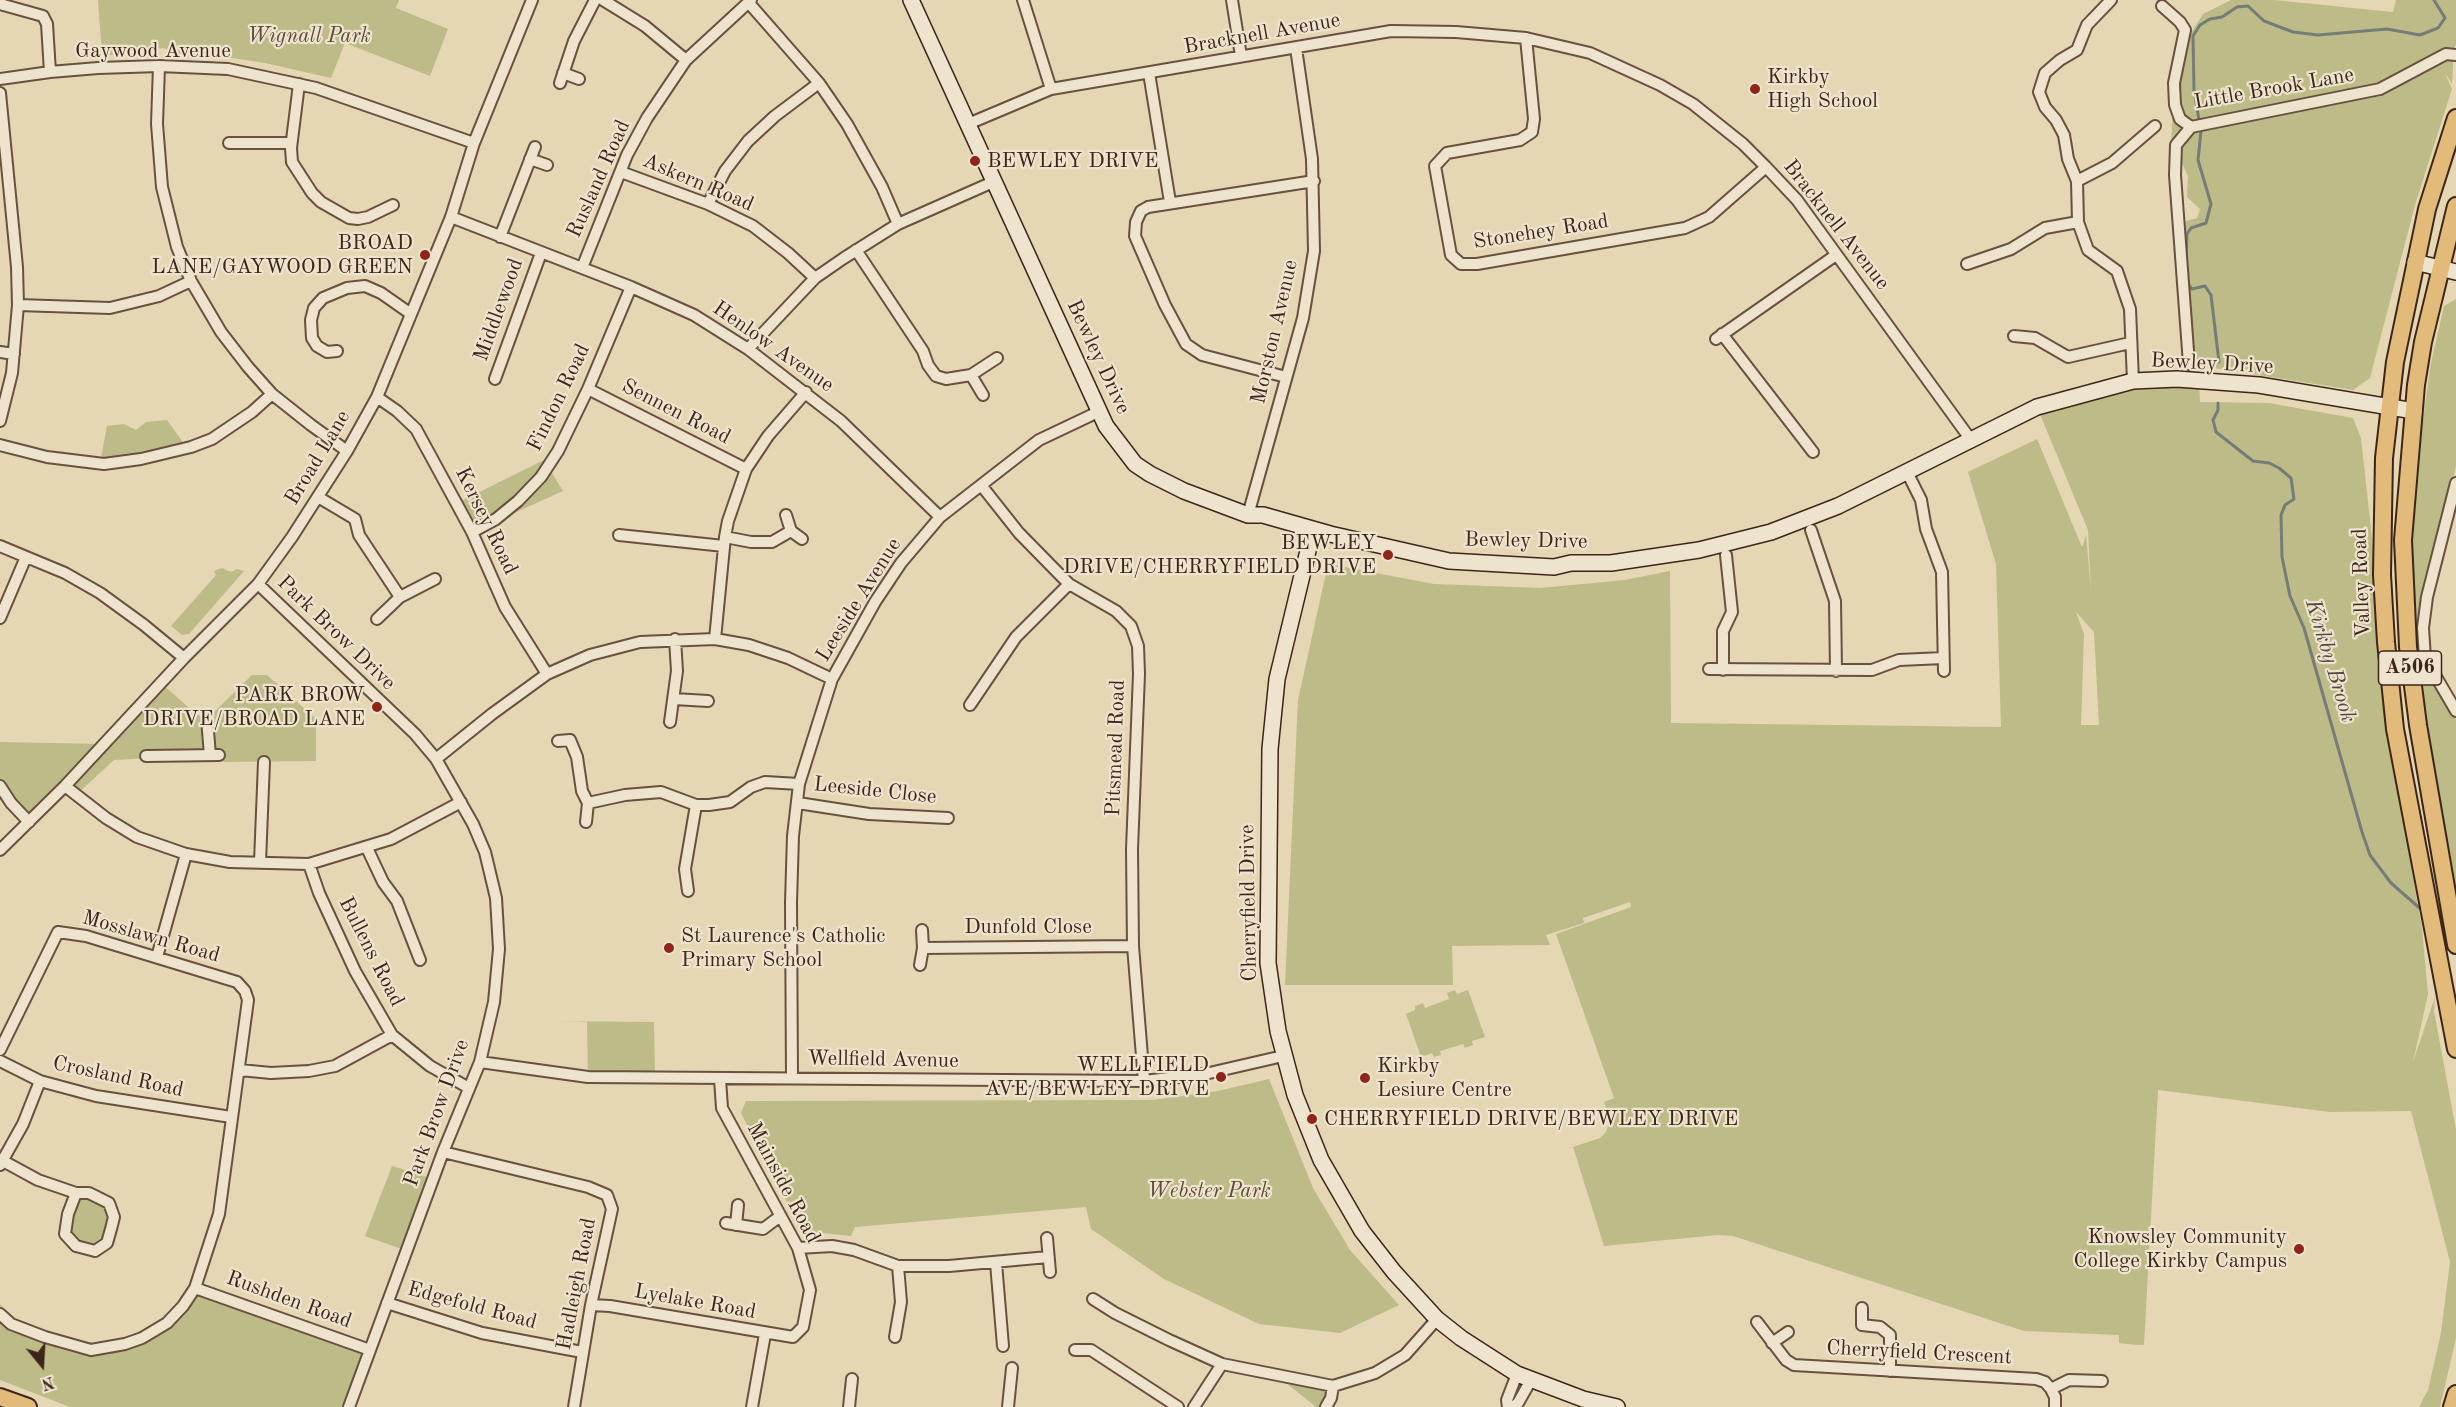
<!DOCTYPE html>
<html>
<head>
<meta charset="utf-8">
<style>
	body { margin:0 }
	#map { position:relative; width:2456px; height:1407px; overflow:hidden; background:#e5d6b4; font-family:"Old Standard TT",serif }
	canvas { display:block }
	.north { position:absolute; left:12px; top:1335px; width:60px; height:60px; -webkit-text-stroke:4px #eee4ce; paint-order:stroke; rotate:162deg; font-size:16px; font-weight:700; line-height:24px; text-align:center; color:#3e251a }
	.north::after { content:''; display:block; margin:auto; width:21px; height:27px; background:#3e251a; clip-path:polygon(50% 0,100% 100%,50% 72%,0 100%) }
</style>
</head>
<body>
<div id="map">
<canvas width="2456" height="1407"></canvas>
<div class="north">N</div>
</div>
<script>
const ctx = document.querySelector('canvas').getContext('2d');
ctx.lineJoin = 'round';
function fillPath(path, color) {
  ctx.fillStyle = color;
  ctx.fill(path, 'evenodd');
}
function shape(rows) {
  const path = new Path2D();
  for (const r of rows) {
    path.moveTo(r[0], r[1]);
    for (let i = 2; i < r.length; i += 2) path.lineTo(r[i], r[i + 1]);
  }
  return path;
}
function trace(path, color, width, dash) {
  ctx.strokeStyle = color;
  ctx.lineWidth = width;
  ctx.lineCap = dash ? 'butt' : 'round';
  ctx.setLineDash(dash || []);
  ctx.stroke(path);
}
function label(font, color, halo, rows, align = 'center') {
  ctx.font = font + ' "Old Standard TT",serif';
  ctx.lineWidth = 4.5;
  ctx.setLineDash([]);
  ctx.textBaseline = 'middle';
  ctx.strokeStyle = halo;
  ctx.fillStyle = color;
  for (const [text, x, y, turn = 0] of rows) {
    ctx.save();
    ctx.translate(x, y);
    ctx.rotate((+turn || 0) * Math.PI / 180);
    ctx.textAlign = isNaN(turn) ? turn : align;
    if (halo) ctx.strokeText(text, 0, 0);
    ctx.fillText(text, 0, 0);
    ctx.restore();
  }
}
fillPath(shape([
	[98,0,399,0,396,8,448,29,430,76,345,43,331,78,265,63,213,55,174,54,164,48,153,49,147,54,102,55],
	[2231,0,2274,0,2393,12,2396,0,2456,0,2456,45,2454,48,2452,84,2445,73,2452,89,2415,205,2370,378,2353,390,2189,364,2179,223,2197,218,2200,209,2187,197,2188,176,2176,151,2171,155,2174,60,2203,14],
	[2456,299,2456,466,2418,628,2418,648,2412,541,2414,482,2431,363,2444,306],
	[2199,381,2200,402,2269,403,2353,418,2361,438,2376,574,2387,727,2422,928,2428,994,2413,1062,2435,997,2434,1011,2456,1130,2456,1338,2440,1407,2419,1407,2428,1390,2441,1333,2450,1262,2411,1111,2330,1112,2158,1090,2144,1345,2138,1345,2119,1343,2119,1335,2024,1331,1733,1236,1718,1235,1604,1246,1573,1147,1600,1138,1606,1132,1610,1119,1604,1102,1614,1098,1556,934,1631,907,1630,902,1583,918,1584,923,1546,935,1550,945,1452,946,1453,985,1285,985,1298,700,1328,564,1434,584,1540,588,1625,580,1670,571,1671,723,2001,727,1996,564,1968,472,2037,439,2082,547,2086,535,2091,591,2088,530,2037,407,2083,394],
	[2076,612,2094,632,2099,725,2081,725,2084,634],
	[167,420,187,448,100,464,107,426,124,424,136,430,146,422],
	[544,460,563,491,472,532,457,503],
	[222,568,231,572,237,569,244,571,189,634,182,635,171,626,216,575,214,571],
	[2418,658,2422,658,2431,680,2456,720,2456,912,2424,708],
	[252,675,267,675,316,719,316,761,225,762,209,755,114,760,76,795,65,786,29,822,0,786,0,742,104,744,161,683,196,714,207,719],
	[1455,990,1457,994,1468,990,1485,1037,1472,1041,1473,1045,1465,1048,1463,1044,1440,1051,1441,1055,1434,1057,1432,1053,1421,1057,1406,1014,1415,1010,1415,1006,1423,1003,1425,1008,1449,999,1447,993],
	[555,1021,654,1022,655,1078,588,1077,587,1021],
	[1269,1079,1313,1188,1350,1250,1399,1305,1340,1333,1259,1324,1164,1279,1091,1229,1086,1207,855,1227,851,1236,802,1231,741,1113,746,1101,1153,1100,1218,1091],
	[392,1166,433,1179,407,1251,365,1236],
	[76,1193,109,1203,111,1229,95,1251,65,1234],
	[195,1288,370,1350,341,1407,70,1407,0,1380,0,1304,20,1327,91,1350,142,1338],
	[1275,1374,1333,1386,1325,1407,1316,1407]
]), '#bdbb87');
trace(shape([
	[2186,262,2187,234,2191,228,2206,223,2211,204,2198,160,2201,131,2194,91,2193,36,2200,25,2210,19,2222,17,2237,7,2248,6,2264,21,2293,32,2318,35,2387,29,2420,35,2438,28,2445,18,2434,0],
	[2187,283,2192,289,2205,286,2211,295,2219,362],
	[2218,403,2218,410,2213,420,2216,432,2253,461,2269,463,2279,468,2291,478,2294,499,2285,505,2281,515,2282,557,2290,596,2304,628,2362,832,2370,855,2391,883,2423,911]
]), '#757d78', 3);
const street = shape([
	[603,0,645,26,686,60],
	[1023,0,1051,89],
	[1232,0,1241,56],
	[2111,0,2087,25,2077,50,2060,60,2045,73,2039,92,2045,107,2056,120,2064,135,2068,159,2077,181,2078,222,2088,250,2117,271,2130,309,2133,381],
	[748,2,819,83,847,124,882,187,898,224],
	[0,4,43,16,47,24,50,72],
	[2162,6,2180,22,2185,30,2174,83,2175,105,2180,119,2191,127,2380,89,2446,54,2456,55],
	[1526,38,1534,119,1532,132,1520,140,1447,153,1435,166,1451,255,1461,264,1477,264,1685,228,1709,217,1766,167],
	[159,66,157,124,162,187,177,247,191,281,221,332,248,367,272,394,311,425,347,451],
	[563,73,579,79],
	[1149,73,1170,202],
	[0,79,50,72,98,68,159,66,228,69,316,88,474,143],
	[560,83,574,41,595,0],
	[299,84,291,148,292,162,312,193,321,202,349,218,358,219,368,217,393,205],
	[0,93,17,267,18,305,12,373,0,421],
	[968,124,1051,89,1391,31,1456,32,1526,38,1590,53,1660,85,1693,104,1743,144,1766,167,1797,200,1971,440],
	[229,143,291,143],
	[530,159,547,165],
	[621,172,708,204,753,226,788,253,815,278],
	[2077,181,2112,163,2155,126],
	[708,204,725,171,748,141,775,116,819,83],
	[451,217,631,287,694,315,748,349,841,421,940,517],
	[500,237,535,147],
	[856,250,923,351,928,365,936,376,946,379,971,375,997,358],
	[1967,264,2011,249,2045,228,2078,222],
	[582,268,627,155,647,118,686,60,751,0],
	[18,305,110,308,159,296,191,281],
	[1722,334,1813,452],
	[2014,336,2035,338,2068,357,2130,343],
	[1716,339,1836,255],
	[748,349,815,278,844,258,898,224,993,182],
	[337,351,327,352,317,346,312,338,311,320,314,308,323,298,347,288,365,286,381,293,411,314],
	[0,352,14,354],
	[2189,364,2175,175,2176,145,2191,127],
	[971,375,983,395],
	[1286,377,1202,355,1186,344,1165,305,1135,236,1136,222,1141,211,1148,207,1314,181],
	[495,379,541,253],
	[588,389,746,469],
	[377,397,397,411,416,429,472,532,505,607,547,674],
	[0,445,47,457,104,464,141,459,191,447,212,439,252,412,272,394],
	[1907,472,1921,500,1926,529,1942,572,1944,671],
	[2456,483,2427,597,2423,628,2425,658,2456,711],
	[981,485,1019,533,1069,584,1116,611,1131,626,1138,646,1139,674,1132,849,1133,946,1144,1081],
	[318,497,355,519,359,535,400,597,435,579],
	[1248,515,1303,318,1314,251,1312,159,1296,48],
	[1811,530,1835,601,1836,671],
	[791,531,802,539],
	[472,532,496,519,518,501,541,477,558,451,588,389,631,287],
	[619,535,724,546],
	[725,537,751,542,772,542,791,531,786,515],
	[0,546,65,573,100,593,144,625,184,658],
	[258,584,415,734,436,759,473,824,485,852,496,898,499,949,494,1002,480,1062,443,1152,349,1407],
	[0,618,26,557],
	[377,619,400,597],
	[715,639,725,537,728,521,746,469,768,436,806,392],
	[1709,669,1872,670,1899,660,1943,658],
	[1723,670,1723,631,1732,612,1726,555],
	[674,699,708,701],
	[970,705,1016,637,1069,584],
	[207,719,210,755],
	[670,722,677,671,675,639],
	[558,741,570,740,577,757,582,791,588,803,586,822],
	[146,756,219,755],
	[436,759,492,714,547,674,590,655,640,642,715,639,749,645,788,658,832,679],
	[0,786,11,803,29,822],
	[65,786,106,818,137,837,186,854,230,862,309,864,391,839,461,802],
	[588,803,625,795,661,792,696,805,709,805,730,802,751,787,765,782,799,784],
	[798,803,869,814,948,818],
	[367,848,383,882,397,901,420,960],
	[0,850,65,786,184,658,258,584,292,537,347,451,377,397,451,217,474,143,532,0],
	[260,862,264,762],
	[309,864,319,893,355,971,392,1035,430,1066,469,1088],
	[688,891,685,869,696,805],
	[923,948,1133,946],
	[157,957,186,854],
	[920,965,923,948,922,930],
	[0,1050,58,932,86,936,237,982,245,991,248,1000,219,1214,195,1288,183,1306,167,1323,142,1338,125,1344,91,1350,45,1337,11,1324,0,1314],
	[0,1061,40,1081,96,1096,231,1117],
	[480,1062,588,1077,1144,1081,1205,1074,1283,1056],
	[240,1070,271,1073,309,1071,335,1066,392,1035],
	[792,1078,791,902,793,836,799,784,832,679,875,602,901,563,940,517,1039,440,1098,412],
	[443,1152,588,1187,607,1195,612,1209,591,1305,574,1407],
	[3,1161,38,1180,76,1193,89,1193,109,1203,114,1217,111,1229,107,1243,95,1251,76,1246,65,1234,68,1214,76,1193],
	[0,1165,23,1124,40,1081],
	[726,1223,763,1229,779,1217],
	[736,1225,738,1205],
	[1047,1238,1050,1272],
	[798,1248,832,1246,854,1250,898,1266,949,1266,1048,1257],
	[996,1263,1003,1346],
	[195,1288,370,1350],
	[1093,1299,1115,1313,1169,1340,1222,1364,1333,1386,1375,1373,1405,1355,1437,1319],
	[387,1303,482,1333,582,1352],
	[591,1305,610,1306,793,1337,803,1327,810,1290,798,1248,722,1108,720,1079],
	[1862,1308,1862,1325,1880,1327,1890,1335,1890,1371],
	[1757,1322,1786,1360,1794,1365,2036,1379,2045,1382,2051,1389,2055,1397,2055,1407],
	[895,1337,901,1302,898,1266],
	[1772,1343,1788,1332],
	[1075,1350,1091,1350,1178,1407],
	[2051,1389,2069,1380,2102,1381],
	[752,1407,765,1334],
	[849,1407,852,1379],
	[1008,1407,1012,1368],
	[1194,1407,1222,1364],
	[1326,1407,1331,1398,1333,1386],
	[1508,1407,1507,1400,1517,1374],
	[1513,1407,1518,1403,1531,1380]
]);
const secondary = shape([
	[911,0,1106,426,1135,464,1150,474,1184,491,1248,515,1263,515,1330,534,1449,561,1554,567,1571,563,1611,563,1699,550,1771,532,1838,506,2037,407,2133,381,2177,379,2259,385,2414,411],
	[2415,262,2456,272],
	[1313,530,1277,679,1270,749,1268,963,1278,1031,1295,1095,1321,1160,1362,1231,1394,1272,1437,1319,1461,1338,1517,1374,1583,1399,1617,1407]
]);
const primary = shape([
	[2456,118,2427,209,2395,362,2384,458,2382,575,2386,642,2395,729,2456,1049],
	[2456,206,2423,342,2416,385,2403,540,2408,647,2418,725,2456,945],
	[0,1397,28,1407],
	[2452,1407,2456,1394]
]);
trace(street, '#685140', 14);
trace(secondary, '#3e251a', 18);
trace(primary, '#3e251a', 20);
trace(street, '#eee4ce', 10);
trace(secondary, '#eee4ce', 15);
trace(primary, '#e2bb7a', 16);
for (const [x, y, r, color] of [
	[1755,89,6,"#8f2418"],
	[975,161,6,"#8f2418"],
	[425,255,6,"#8f2418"],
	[1388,555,6,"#8f2418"],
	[377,707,6,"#8f2418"],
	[669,948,6,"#8f2418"],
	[1221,1077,6,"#8f2418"],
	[1365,1078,6,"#8f2418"],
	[1312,1119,6,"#8f2418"],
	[2299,1249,6,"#8f2418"]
]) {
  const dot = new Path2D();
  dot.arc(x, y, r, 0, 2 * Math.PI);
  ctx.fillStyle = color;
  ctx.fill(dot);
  trace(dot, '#eee4ce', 2);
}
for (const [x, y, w] of [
	[2410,668,63]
]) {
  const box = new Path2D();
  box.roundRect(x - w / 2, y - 17, w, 34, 4.5);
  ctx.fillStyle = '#eee4ce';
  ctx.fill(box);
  trace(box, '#3e251a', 1.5);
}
label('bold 20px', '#3e251a', null, [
	["A506",2410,668]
]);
label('21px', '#3e251a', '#eee4ce', [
	["Bracknell Avenue",1262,34,-10],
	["Gaywood Avenue",153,51],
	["Little Brook Lane",2274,89,-10],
	["Rusland Road",599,179,-66],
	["Askern Road",698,183,23],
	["Bracknell Avenue",1836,225,52],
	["Stonehey Road",1541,232,-9],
	["Middlewood",499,310,-70],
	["Morston Avenue",1275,332,-77],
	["Henlow Avenue",773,347,35],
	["Bewley Drive",1098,357,65],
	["Bewley Drive",2212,364,3],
	["Findon Road",559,398,-64],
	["Sennen Road",676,412,27],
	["Broad Lane",318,458,-59],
	["Kersey Road",486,521,64],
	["Bewley Drive",1526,541,1],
	["Valley Road",2362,583,-92],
	["Leeside Avenue",859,600,-58],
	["Park Brow Drive",336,633,44],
	["Pitsmead Road",1116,748,-88],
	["Leeside Close",875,791,6],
	["Cherryfield Drive",1249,903,-91],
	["Dunfold Close",1028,927],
	["Mosslawn Road",151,937,16],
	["Bullens Road",371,952,63],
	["Wellfield Avenue",883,1060,1],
	["Crosland Road",118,1077,12],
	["Park Brow Drive",437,1113,-70],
	["Mainside Road",783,1183,62],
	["Hadleigh Road",577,1284,-79],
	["Rushden Road",289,1300,20],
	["Lyelake Road",695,1302,10],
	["Edgefold Road",472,1306,15],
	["Cherryfield Crescent",1919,1353,3]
]);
label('italic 21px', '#5e4a35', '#eee4ce', [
	["Wignall Park",309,36],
	["Webster Park",1209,1191]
]);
label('21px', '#3e251a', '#eee4ce', [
	["Kirkby",1767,77],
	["High School",1767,101],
	["BEWLEY DRIVE",987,161],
	["BROAD",413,243,"right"],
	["LANE/GAYWOOD GREEN",413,267,"right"],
	["BEWLEY",1376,543,"right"],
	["DRIVE/CHERRYFIELD DRIVE",1376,567,"right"],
	["PARK BROW",365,695,"right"],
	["DRIVE/BROAD LANE",365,719,"right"],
	["St Laurence's Catholic",681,936],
	["Primary School",681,960],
	["WELLFIELD",1209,1065,"right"],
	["AVE/BEWLEY DRIVE",1209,1089,"right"],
	["Kirkby",1377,1066],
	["Lesiure Centre",1377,1090],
	["CHERRYFIELD DRIVE/BEWLEY DRIVE",1324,1119],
	["Knowsley Community",2287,1237,"right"],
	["College Kirkby Campus",2287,1261,"right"]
], 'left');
label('italic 22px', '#554a41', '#eee4ce', [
	["Kirkby Brook",2330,661,73]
]);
</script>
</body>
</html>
